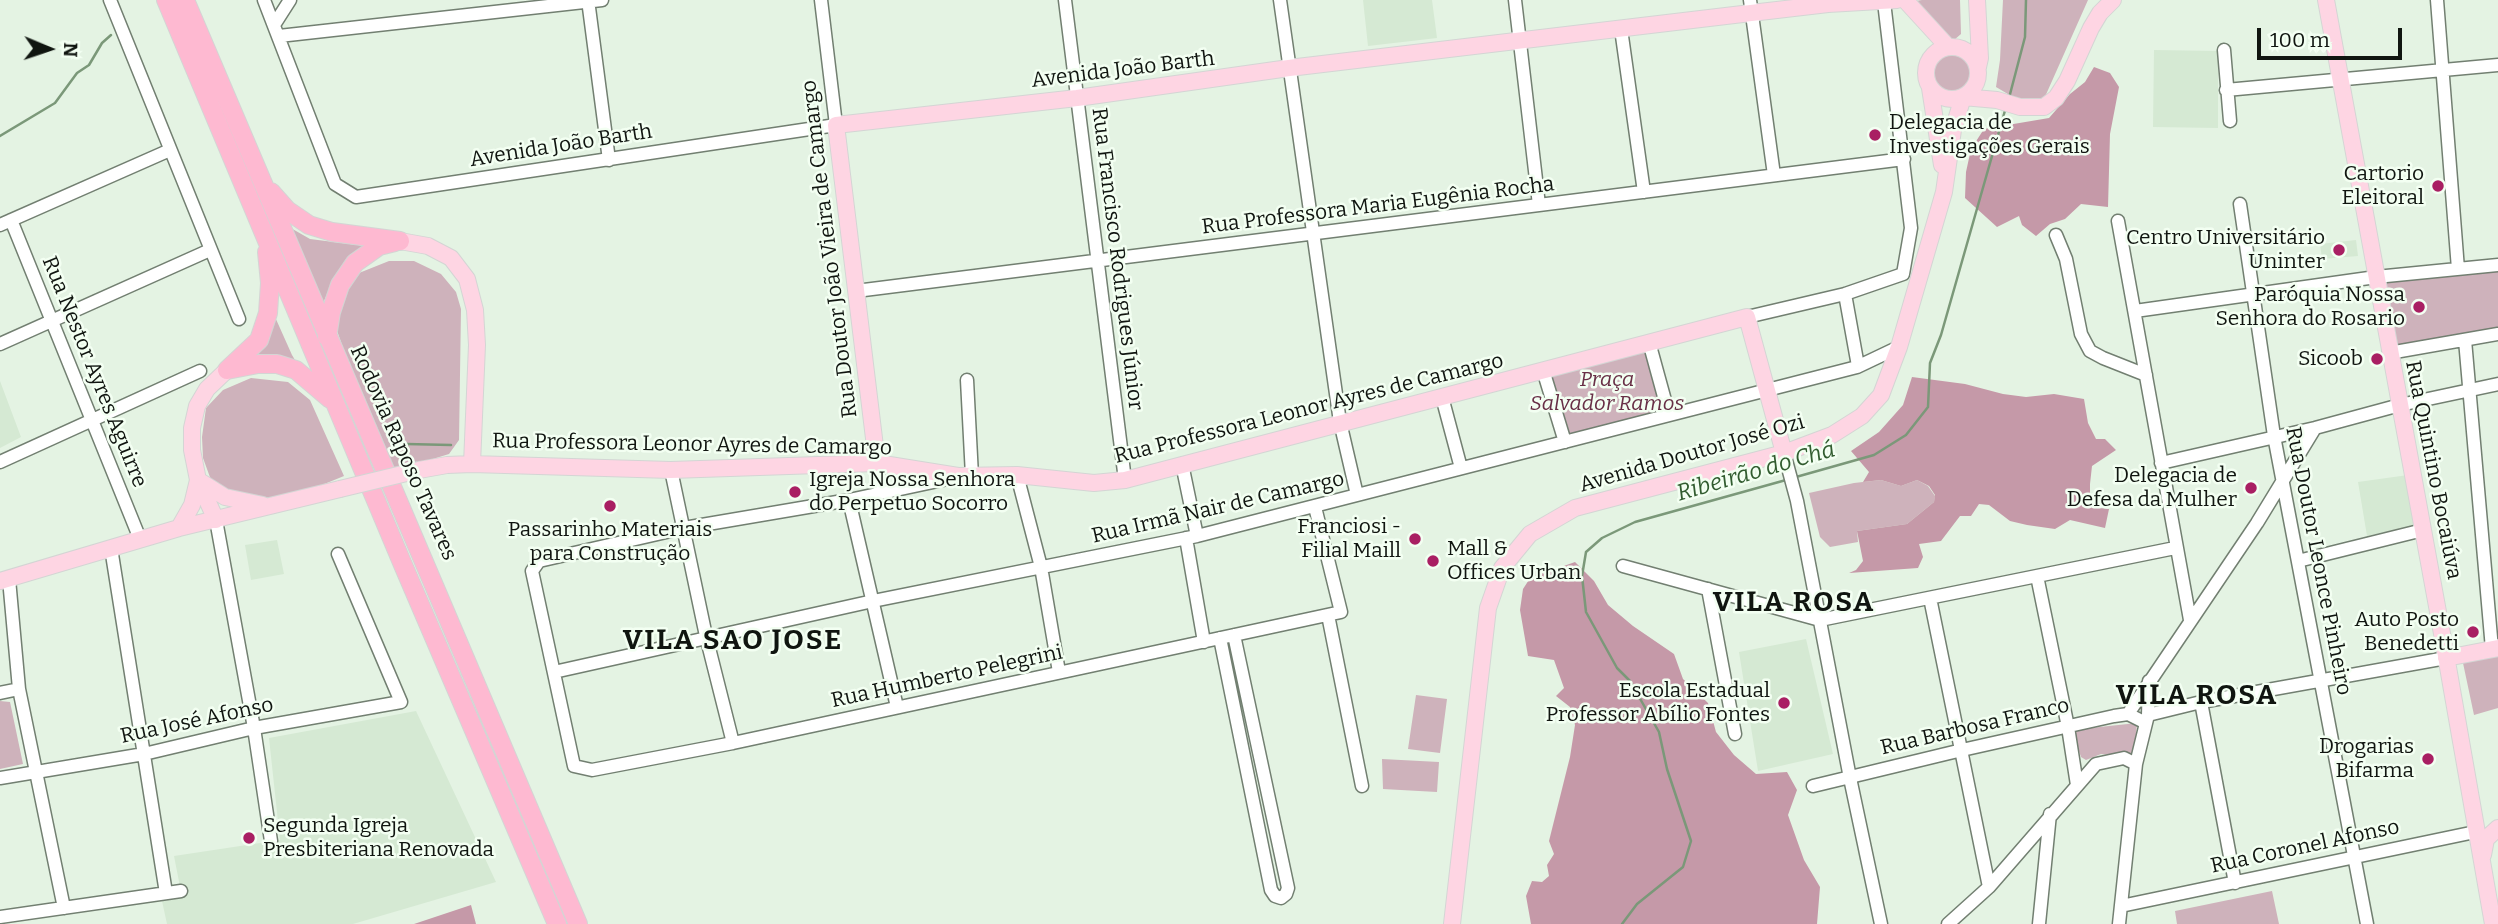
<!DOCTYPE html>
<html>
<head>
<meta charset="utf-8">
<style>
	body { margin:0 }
	#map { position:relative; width:2498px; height:924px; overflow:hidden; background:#e4f3e3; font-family:Bitter,serif }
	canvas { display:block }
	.north { position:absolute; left:14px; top:14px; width:70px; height:70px; -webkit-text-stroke:5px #f3fff2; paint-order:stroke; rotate:92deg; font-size:19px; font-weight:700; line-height:28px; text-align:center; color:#101510 }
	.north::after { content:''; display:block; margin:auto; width:24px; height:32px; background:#101510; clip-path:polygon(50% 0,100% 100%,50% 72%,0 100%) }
	.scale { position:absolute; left:2257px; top:28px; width:145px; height:32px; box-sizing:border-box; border:4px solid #101510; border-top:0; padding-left:9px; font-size:21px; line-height:24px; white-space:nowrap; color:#101510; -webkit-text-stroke:5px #f3fff2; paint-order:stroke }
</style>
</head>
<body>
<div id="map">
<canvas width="2498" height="924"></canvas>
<div class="north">N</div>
<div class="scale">100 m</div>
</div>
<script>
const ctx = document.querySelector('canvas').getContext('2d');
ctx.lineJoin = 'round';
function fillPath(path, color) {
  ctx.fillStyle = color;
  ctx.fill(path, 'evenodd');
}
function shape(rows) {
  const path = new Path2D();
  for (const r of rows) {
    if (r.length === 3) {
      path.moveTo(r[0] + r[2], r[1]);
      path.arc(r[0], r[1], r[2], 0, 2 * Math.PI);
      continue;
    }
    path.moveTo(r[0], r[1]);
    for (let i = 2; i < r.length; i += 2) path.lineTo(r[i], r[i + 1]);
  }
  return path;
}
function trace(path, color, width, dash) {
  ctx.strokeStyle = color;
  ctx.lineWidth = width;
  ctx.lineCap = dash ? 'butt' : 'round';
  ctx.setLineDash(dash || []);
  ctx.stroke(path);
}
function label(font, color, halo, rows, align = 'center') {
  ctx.font = font + ' Bitter,serif';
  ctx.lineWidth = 5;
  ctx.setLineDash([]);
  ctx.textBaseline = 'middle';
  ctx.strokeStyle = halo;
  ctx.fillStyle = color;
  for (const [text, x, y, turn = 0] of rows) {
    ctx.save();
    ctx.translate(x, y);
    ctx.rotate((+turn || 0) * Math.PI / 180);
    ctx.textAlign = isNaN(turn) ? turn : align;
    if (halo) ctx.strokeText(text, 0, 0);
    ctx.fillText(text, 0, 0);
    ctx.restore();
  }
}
fillPath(shape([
	[1363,0,1432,0,1437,38,1368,46],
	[2154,50,2218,51,2218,128,2153,127],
	[2356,240,2358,256,2322,259,2320,244],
	[0,381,21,437,0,448],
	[2408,475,2416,525,2367,536,2358,482],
	[277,540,284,574,251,580,245,545],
	[1806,639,1833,754,1758,771,1739,652],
	[416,711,496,882,353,924,167,924,162,901,182,897,174,856,280,840,269,738]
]), '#d5e9d3');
fillPath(shape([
	[1922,0,1960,0,1961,34,1954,40,1949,40,1916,1],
	[2003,0,2088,0,2044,99,2031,102,2013,97,1996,87,2000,60],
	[1952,73,20],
	[289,227,310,239,373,247,347,264,328,292,318,315],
	[389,261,414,261,441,274,456,292,461,309,459,440,449,454,391,472,365,411,334,322,344,293,359,273],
	[2498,267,2498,333,2392,348,2381,282],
	[271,308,292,355,301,370,238,365],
	[1645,348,1662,410,1569,436,1551,375],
	[251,378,288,382,310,400,344,476,317,487,278,498,248,497,225,490,211,480,203,458,202,437,206,408,223,390],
	[1881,480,1901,486,1917,480,1928,486,1935,496,1934,502,1907,524,1857,531,1858,542,1830,547,1820,537,1809,493,1854,483],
	[2498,655,2498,708,2474,715,2463,663],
	[1416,695,1447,699,1440,753,1408,749],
	[0,701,10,702,23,764,0,769],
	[2137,723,2134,758,2101,754,2086,760,2081,757,2072,730],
	[1382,759,1439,762,1437,792,1383,789],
	[2272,891,2279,924,2177,924,2175,911]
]), '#ceb2bb');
fillPath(shape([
	[2094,67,2110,73,2119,87,2110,134,2108,207,2081,204,2065,219,2050,224,2036,236,2022,225,2019,216,1997,227,1965,198,1966,172,1971,149,1984,129,2049,118,2070,94,2085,82],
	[1912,377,1965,384,2003,394,2026,397,2054,394,2084,399,2088,423,2096,439,2105,439,2116,450,2092,466,2090,484,2090,507,2109,509,2105,528,2070,520,2055,529,2027,525,2010,521,1989,505,1979,504,1971,516,1960,516,1941,541,1919,544,1923,557,1918,568,1849,573,1856,570,1863,561,1857,531,1907,524,1934,502,1935,495,1929,486,1917,480,1901,486,1881,480,1863,482,1869,472,1851,451,1879,432,1903,405],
	[1575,562,1594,581,1608,605,1633,626,1674,654,1683,679,1708,703,1716,732,1734,755,1756,774,1787,772,1797,790,1788,815,1804,860,1820,887,1817,924,1531,924,1526,896,1532,881,1542,882,1549,876,1547,865,1554,854,1549,841,1570,757,1575,725,1570,707,1556,696,1564,688,1554,660,1528,656,1520,610,1523,589,1536,569,1547,572],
	[471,905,476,924,414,924]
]), '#c599a8');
trace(shape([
	[2009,98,2025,37,2026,0],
	[0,136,55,103,77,73,89,65,102,43,111,35],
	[406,444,451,445],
	[1796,477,1874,455,1906,435,1928,407,1930,363,1941,335,2006,107],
	[1622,924,1637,904,1683,867,1691,841,1667,769,1659,732,1630,681,1617,668,1586,612,1582,576,1586,552,1602,538,1635,522,1786,480]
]), '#7b9879', 2.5);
const minor = shape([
	[110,0,239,319],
	[264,0,335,184,356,197,836,125,821,0],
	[588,0,609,160],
	[1065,0,1125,480],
	[1280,0,1340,422,1357,495],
	[1515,0,1539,205],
	[1750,0,1774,175],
	[2437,0,2458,269],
	[274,25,290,0],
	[1621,29,1644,192],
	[279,36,602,0],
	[2224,50,2230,121],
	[2226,90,2498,65],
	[2240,204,2274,436,2367,924],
	[11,220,140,539],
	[2118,221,2190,620],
	[0,225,170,150],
	[2056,235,2066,259,2081,334,2090,351,2103,358,2146,375],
	[856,291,1904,159],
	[1845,294,1858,366],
	[2135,311,2376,277,2498,265],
	[1747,317,1845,294,1903,274,1911,228,1884,2],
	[2465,340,2492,649],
	[1649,342,1669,415],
	[0,344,210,250],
	[2389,353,2498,334],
	[1543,370,1565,442],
	[967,380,972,476],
	[1442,397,1461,468],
	[1784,453,1797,501,1850,778,1881,924],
	[0,462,200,371],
	[877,463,880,492],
	[2161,463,2315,428,2400,405,2498,384],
	[1182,464,1197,536],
	[671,470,706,636,733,743],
	[1017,475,1041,567,1059,672],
	[952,478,849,500,684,528,539,561,532,571,574,766,592,770,733,743,1341,612,1315,507],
	[849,500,897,707],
	[216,520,254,728,271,841],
	[1186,538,1204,642],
	[111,548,166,893],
	[2298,561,2423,530],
	[1623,566,1820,620,2175,548],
	[2037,576,2068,727,2077,785],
	[9,579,19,689,64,908],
	[1708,589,1735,734],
	[1930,598,1989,887],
	[1328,615,1362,786],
	[1220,638,1271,890,1275,896,1281,898,1286,894,1288,888,1234,635],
	[554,672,873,601,1197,536,1857,367,1899,347],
	[0,693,19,689],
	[2201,702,2235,883],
	[2128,714,2257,523,2315,428],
	[2148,715,2201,702,2446,658],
	[0,778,144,754,254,728,401,702,338,554],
	[1813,786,1962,750,2114,716,2128,714,2146,723],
	[2121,906,2475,832],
	[0,917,181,891],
	[1948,924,1989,887,2096,764,2124,758,2136,764],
	[2039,924,2050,814],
	[2119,924,2136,764,2148,715,2149,681]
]);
const major = shape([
	[1905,0,1948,47],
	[1977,0,1980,58,1978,67],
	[2326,0,2445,650,2493,924],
	[1952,73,26],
	[1930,88,1942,165],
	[400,241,428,246,451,258,467,279,475,310,477,345,472,464],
	[877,463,836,125,1077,98,1289,68,1751,13,1828,4,1897,0],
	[419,470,447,465,472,464,671,470,877,463,958,476,1017,475,1094,483,1125,480,1747,317,1784,453],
	[198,480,225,497,263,505],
	[216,520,198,480,192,450,192,428,197,406,207,389,227,370],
	[179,528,192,505,198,480],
	[0,581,179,528,340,489],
	[2446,658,2498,648],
	[2483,855,2486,839,2498,828],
	[1452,924,1488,608,1502,568,1530,534,1575,508,1784,453,1832,435,1862,416,1881,395,1899,347,1944,192,1953,130,1963,97,1997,100,2020,107,2044,107,2056,98,2067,81,2091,28,2100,13,2113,0]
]);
const highway = shape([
	[166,0,403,565,557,924],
	[185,0,578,924],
	[271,192,287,210,309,225,332,232,400,241],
	[327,337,331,312,340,285,355,263,379,246,395,242],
	[227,370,259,340,268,313,270,283,267,252],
	[227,370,258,364,277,364,296,370,330,399]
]);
trace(minor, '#727f71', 15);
trace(major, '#d4d5d4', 18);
trace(highway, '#d4d5d4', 20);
trace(minor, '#fff', 12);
trace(major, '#fed5e3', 16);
trace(highway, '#feb9d1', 18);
const majorBridge = shape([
	[340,489,419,470]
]);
trace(majorBridge, '#d4d5d4', 18, []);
trace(majorBridge, '#fed5e3', 16);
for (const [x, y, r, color] of [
	[1875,135,7,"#a91f63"],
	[2438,186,7,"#a91f63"],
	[2339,250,7,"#a91f63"],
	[2419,307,7,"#a91f63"],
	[2377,359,7,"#a91f63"],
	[2251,488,7,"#a91f63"],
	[795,492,7,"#a91f63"],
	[610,506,7,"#a91f63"],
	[1415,539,7,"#a91f63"],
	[1433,561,7,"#a91f63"],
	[2473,632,7,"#a91f63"],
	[1784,703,7,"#a91f63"],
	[2428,759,7,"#a91f63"],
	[249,838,7,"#a91f63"]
]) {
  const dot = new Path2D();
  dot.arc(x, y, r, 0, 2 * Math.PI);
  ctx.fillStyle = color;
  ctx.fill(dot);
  trace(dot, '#f3fff2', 2.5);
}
label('21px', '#101510', '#f3fff2', [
	["Avenida João Barth",1123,70,-7],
	["Avenida João Barth",561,146,-9],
	["Rua Professora Maria Eugênia Rocha",1378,206,-7],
	["Rua Doutor João Vieira de Camargo",830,249,-97],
	["Rua Francisco Rodrigues Júnior",1117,259,83],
	["Rua Nestor Ayres Aguirre",94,372,68],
	["Rua Professora Leonor Ayres de Camargo",1309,409,-14],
	["Rua Professora Leonor Ayres de Camargo",692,445,1],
	["Rodovia Raposo Tavares",403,453,66],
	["Avenida Doutor José Ozi",1692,454,-16],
	["Rua Quintino Bocaiúva",2433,470,79],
	["Rua Irmã Nair de Camargo",1218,508,-13],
	["Rua Doutor Leonce Pinheiro",2318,561,79],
	["Rua Humberto Pelegrini",947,677,-12],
	["Rua José Afonso",197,721,-12],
	["Rua Barbosa Franco",1975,727,-13],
	["Rua Coronel Afonso",2305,847,-12]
]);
label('21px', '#101510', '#f3fff2', [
	["Delegacia de",1889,123,"left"],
	["Investigações Gerais",1889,147,"left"],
	["Cartorio",2424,174],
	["Eleitoral",2424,198],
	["Centro Universitário",2325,238],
	["Uninter",2325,262],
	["Paróquia Nossa",2405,295],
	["Senhora do Rosario",2405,319],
	["Sicoob",2363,359],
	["Delegacia de",2237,476],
	["Defesa da Mulher",2237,500],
	["Igreja Nossa Senhora",809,480,"left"],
	["do Perpetuo Socorro",809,504,"left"],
	["Franciosi -",1401,527],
	["Filial Maill",1401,551],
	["Passarinho Materiais",610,530,"center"],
	["para Construção",610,554,"center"],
	["Mall &",1447,549,"left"],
	["Offices Urban",1447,573,"left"],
	["Auto Posto",2459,620],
	["Benedetti",2459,644],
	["Escola Estadual",1770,691],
	["Professor Abílio Fontes",1770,715],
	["Drogarias",2414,747],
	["Bifarma",2414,771],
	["Segunda Igreja",263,826,"left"],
	["Presbiteriana Renovada",263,850,"left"]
], 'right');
label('italic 21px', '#682f46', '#f3fff2', [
	["Praça",1607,380],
	["Salvador Ramos",1607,404]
]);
label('italic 23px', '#315c2f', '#f3fff2', [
	["Ribeirão do Chá",1756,472,-16]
]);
ctx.letterSpacing = '2px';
label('bold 28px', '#101510', '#f3fff2', [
	["VILA ROSA",1794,603],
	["VILA SAO JOSE",733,641],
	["VILA ROSA",2197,696]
]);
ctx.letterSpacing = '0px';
</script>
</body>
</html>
